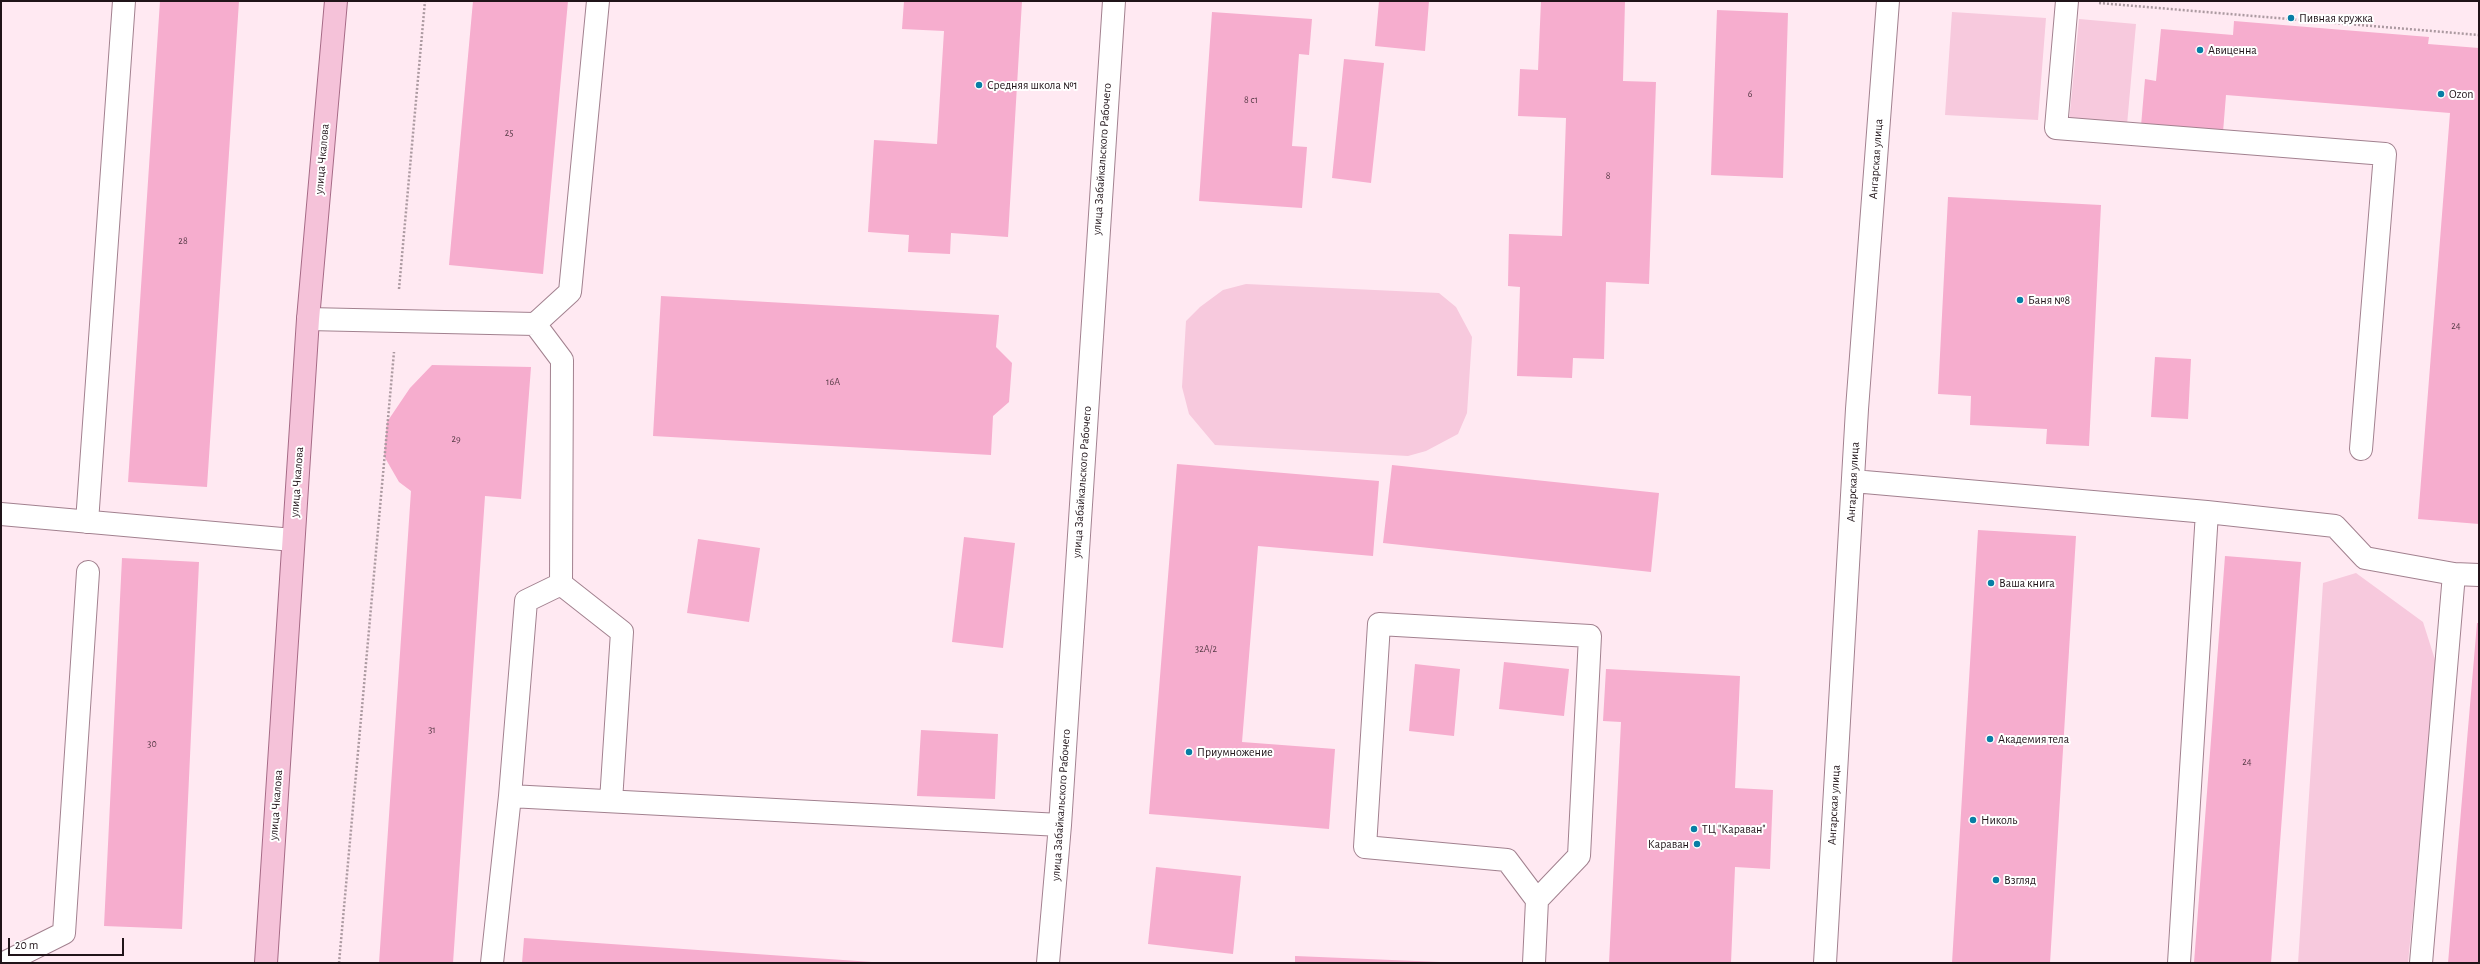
<!DOCTYPE html>
<html>
<head>
<meta charset="utf-8">
<style>
	body { margin:0 }
	#map { position:relative; width:2480px; height:964px; overflow:hidden; background:#ffe9f2; font-family:"Alegreya Sans",sans-serif }
	canvas { display:block }
	.frame { position:absolute; inset:0; border:2px solid #201419; pointer-events:none }
	.scale { position:absolute; left:8px; top:938px; width:116px; height:18px; box-sizing:border-box; border:2px solid #201419; border-top:0; padding-left:5px; font-size:12px; line-height:14px; white-space:nowrap; color:#201419; -webkit-text-stroke:3px #fff; paint-order:stroke }
</style>
</head>
<body>
<div id="map">
<canvas width="2480" height="964"></canvas>
<div class="frame"></div>
<div class="scale">20 m</div>
</div>
<script>
const ctx = document.querySelector('canvas').getContext('2d');
ctx.lineJoin = 'round';
function fillPath(path, color) {
  ctx.fillStyle = color;
  ctx.fill(path, 'evenodd');
}
function shape(rows) {
  const path = new Path2D();
  for (const r of rows) {
    path.moveTo(r[0], r[1]);
    for (let i = 2; i < r.length; i += 2) path.lineTo(r[i], r[i + 1]);
  }
  return path;
}
function trace(path, color, width, dash) {
  ctx.strokeStyle = color;
  ctx.lineWidth = width;
  ctx.lineCap = dash ? 'butt' : 'round';
  ctx.setLineDash(dash || []);
  ctx.stroke(path);
}
function label(font, color, halo, rows, align = 'center') {
  ctx.font = font + ' "Alegreya Sans",sans-serif';
  ctx.lineWidth = 4;
  ctx.setLineDash([]);
  ctx.textBaseline = 'middle';
  ctx.strokeStyle = halo;
  ctx.fillStyle = color;
  for (const [text, x, y, turn = 0] of rows) {
    ctx.save();
    ctx.translate(x, y);
    ctx.rotate((+turn || 0) * Math.PI / 180);
    ctx.textAlign = isNaN(turn) ? turn : align;
    if (halo) ctx.strokeText(text, 0, 0);
    ctx.fillText(text, 0, 0);
    ctx.restore();
  }
}
fillPath(shape([
	[1952,12,2046,18,2038,120,1945,115],
	[2079,19,2136,24,2127,125,2069,122],
	[1246,284,1439,293,1456,307,1472,337,1467,413,1458,434,1426,451,1408,456,1215,445,1189,414,1182,387,1186,321,1200,307,1223,290],
	[2356,573,2423,622,2437,666,2408,963,2298,963,2323,583]
]), '#f7c9dd');
fillPath(shape([
	[160,1,239,1,207,487,128,482],
	[473,1,568,1,543,274,449,265],
	[904,1,1022,1,1008,237,951,233,950,254,908,252,909,235,868,232,874,140,937,144,944,31,902,29],
	[1379,1,1429,1,1425,51,1375,46],
	[1541,1,1625,1,1623,81,1656,82,1649,284,1606,282,1604,359,1573,358,1572,378,1517,376,1520,287,1508,286,1509,234,1562,236,1566,118,1518,116,1520,69,1538,70],
	[1717,10,1788,13,1783,178,1711,175],
	[1212,12,1312,19,1309,55,1299,54,1292,146,1307,147,1302,208,1199,201],
	[2234,21,2429,37,2428,44,2479,48,2479,524,2418,519,2450,113,2226,95,2223,132,2141,126,2145,79,2156,81,2161,29,2233,35],
	[1344,59,1384,63,1371,183,1332,178],
	[1948,197,2101,205,2089,446,2046,444,2047,429,1970,425,1971,396,1938,394],
	[661,296,999,315,996,347,1012,363,1009,402,993,416,991,455,653,436],
	[2155,357,2191,359,2188,419,2151,417],
	[432,365,531,367,521,499,485,496,453,963,379,963,411,491,399,482,384,456,387,422,410,388],
	[1177,464,1379,481,1373,556,1258,546,1242,742,1335,749,1329,829,1149,814],
	[1392,465,1659,493,1651,572,1383,543],
	[1978,530,2076,536,2050,963,1952,963],
	[964,537,1015,543,1003,648,952,642],
	[698,539,760,548,749,622,687,613],
	[2225,556,2301,562,2271,963,2194,963],
	[122,558,199,562,182,929,104,926],
	[2477,623,2479,623,2479,963,2448,963],
	[1504,662,1569,669,1564,716,1499,709],
	[1415,664,1460,669,1454,736,1409,731],
	[1606,669,1740,676,1735,788,1773,790,1770,869,1735,867,1731,963,1609,963,1621,722,1603,721],
	[921,730,998,734,995,799,917,796],
	[1156,867,1241,876,1233,954,1148,944],
	[524,938,872,962,872,963,522,963],
	[1295,956,1440,962,1440,963,1295,963]
]), '#f6adce');
const minor = shape([
	[2067,1,2056,128,2385,154,2361,449],
	[308,319,535,324],
	[1853,481,2207,512,2335,526,2365,558,2454,574,2479,575],
	[1,514,293,540],
	[87,522,124,1],
	[561,584,622,632,611,801],
	[510,796,526,601,561,584,562,360,535,324,570,292,598,1],
	[4,963,64,933,88,572],
	[492,963,510,796,1060,825],
	[1048,963,1060,825,1114,1],
	[1534,963,1537,900,1507,860,1365,847,1379,624,1590,636,1579,856,1537,900],
	[1825,963,1857,409,1888,1],
	[2179,963,2207,512],
	[2421,963,2454,574]
]);
const major = shape([
	[266,963,308,319,336,1]
]);
trace(minor, '#a2818f', 24);
trace(major, '#a66a86', 24);
trace(shape([
	[2099,3,2479,35],
	[399,289,425,1],
	[339,963,394,352]
]), '#ac9aa1', 2.5, [2, 2]);
trace(minor, '#fff', 22);
trace(major, '#f5c2d9', 22);
for (const [x, y, r, color] of [
	[2291,18,4,"#077ea5"],
	[2200,50,4,"#077ea5"],
	[979,85,4,"#077ea5"],
	[2441,94,4,"#077ea5"],
	[2020,300,4,"#077ea5"],
	[1991,583,4,"#077ea5"],
	[1990,739,4,"#077ea5"],
	[1189,752,4,"#077ea5"],
	[1973,820,4,"#077ea5"],
	[1694,829,4,"#077ea5"],
	[1697,844,4,"#077ea5"],
	[1996,880,4,"#077ea5"]
]) {
  const dot = new Path2D();
  dot.arc(x, y, r, 0, 2 * Math.PI);
  ctx.fillStyle = color;
  ctx.fill(dot);
  trace(dot, '#fff', 1.5);
}
label('10px', '#563a46', null, [
	["6",1750,94],
	["8 с1",1251,100],
	["25",509,133],
	["8",1608,176],
	["28",183,241],
	["24",2456,326],
	["16А",833,382],
	["29",456,439],
	["32А/2",1206,649],
	["31",432,730],
	["30",152,744],
	["24",2247,762]
]);
label('12px', '#201419', '#fff', [
	["Пивная кружка",2299,18],
	["Авиценна",2208,50],
	["Средняя школа №1",987,85],
	["Ozon",2449,94],
	["Баня №8",2028,300],
	["Ваша книга",1999,583],
	["Академия тела",1998,739],
	["Приумножение",1197,752],
	["Николь",1981,820],
	["ТЦ \"Караван\"",1702,829],
	["Караван",1689,844,"right"],
	["Взгляд",2004,880]
], 'left');
label('12px', '#201419', '#fff', [
	["улица Чкалова",322,159,-85],
	["улица Забайкальского Рабочего",1102,159,-86],
	["Ангарская улица",1876,159,-86],
	["улица Чкалова",297,482,-86],
	["улица Забайкальского Рабочего",1082,482,-86],
	["Ангарская улица",1853,482,-87],
	["улица Чкалова",276,805,-86],
	["улица Забайкальского Рабочего",1061,805,-86],
	["Ангарская улица",1834,805,-87]
]);
</script>
</body>
</html>
